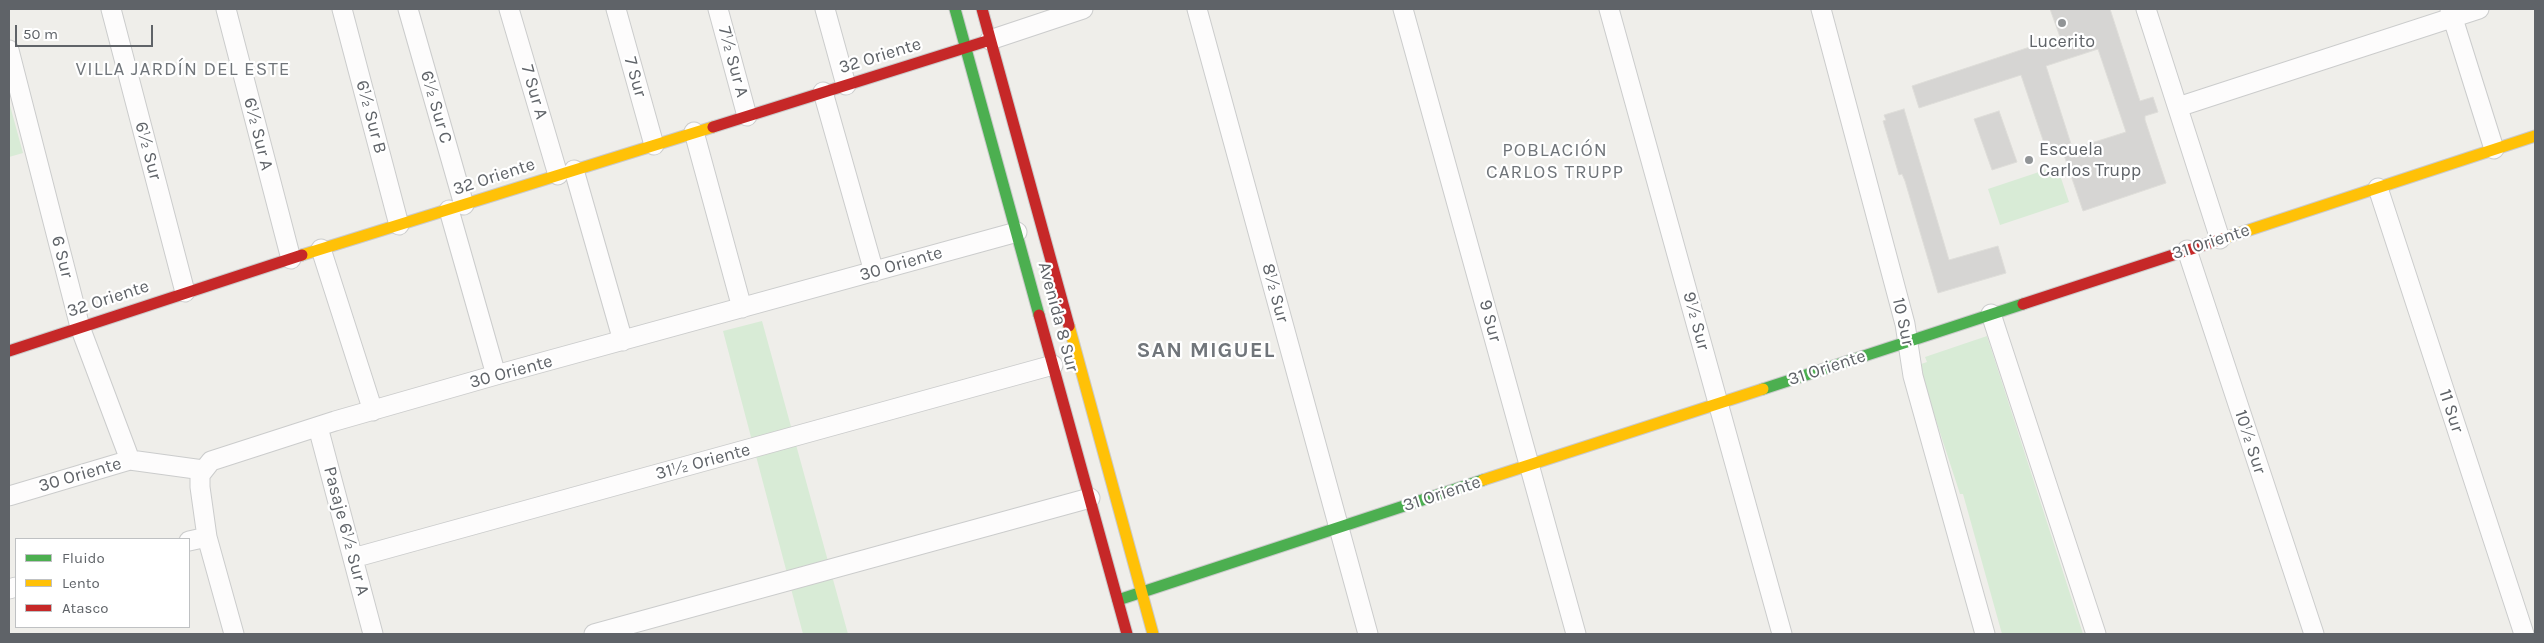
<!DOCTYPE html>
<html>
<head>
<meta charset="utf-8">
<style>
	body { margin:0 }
	#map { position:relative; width:2544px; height:643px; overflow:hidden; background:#efeeea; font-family:Karla,sans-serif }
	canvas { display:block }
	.frame { position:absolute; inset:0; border:10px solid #5f6368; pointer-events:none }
	.legend { position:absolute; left:15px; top:538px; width:175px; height:90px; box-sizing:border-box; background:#fff; border:1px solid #bfc1c3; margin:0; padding:6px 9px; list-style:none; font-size:15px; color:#5f6368 }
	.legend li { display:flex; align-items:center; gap:10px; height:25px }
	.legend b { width:25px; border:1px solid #bfc1c3 }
	.scale { position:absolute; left:15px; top:25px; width:138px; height:22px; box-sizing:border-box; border:2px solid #5f6368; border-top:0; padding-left:6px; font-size:15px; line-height:18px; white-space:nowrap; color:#5f6368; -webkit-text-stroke:4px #fff; paint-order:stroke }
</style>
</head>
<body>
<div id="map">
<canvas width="2544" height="643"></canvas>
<div class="frame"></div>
<ul class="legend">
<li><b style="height:6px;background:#4caf50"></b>Fluido</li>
<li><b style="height:6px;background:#ffc107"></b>Lento</li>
<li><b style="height:6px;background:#c62828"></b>Atasco</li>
</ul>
<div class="scale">50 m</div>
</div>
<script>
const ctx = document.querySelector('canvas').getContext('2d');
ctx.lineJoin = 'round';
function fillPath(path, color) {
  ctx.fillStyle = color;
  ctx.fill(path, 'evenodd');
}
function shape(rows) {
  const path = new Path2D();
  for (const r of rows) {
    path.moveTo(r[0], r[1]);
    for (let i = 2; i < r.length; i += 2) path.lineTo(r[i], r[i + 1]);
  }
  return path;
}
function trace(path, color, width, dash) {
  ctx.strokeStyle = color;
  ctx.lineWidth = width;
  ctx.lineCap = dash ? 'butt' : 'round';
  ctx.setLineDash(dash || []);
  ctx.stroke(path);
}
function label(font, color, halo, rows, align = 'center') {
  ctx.font = font + ' Karla,sans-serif';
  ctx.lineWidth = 4.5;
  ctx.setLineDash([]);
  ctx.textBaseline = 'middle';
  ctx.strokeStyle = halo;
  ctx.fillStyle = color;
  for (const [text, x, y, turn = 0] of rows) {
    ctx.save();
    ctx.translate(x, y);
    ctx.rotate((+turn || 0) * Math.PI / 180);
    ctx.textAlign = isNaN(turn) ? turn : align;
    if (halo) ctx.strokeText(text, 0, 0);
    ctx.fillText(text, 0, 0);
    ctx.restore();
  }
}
fillPath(shape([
	[9,102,23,153,9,157],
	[2057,166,2069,202,2000,225,1988,189],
	[762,321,848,634,803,634,723,331],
	[1987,336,2083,634,2002,634,1963,494,1960,494,1918,365,1927,362,1925,357]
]), '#d8ebd6');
const building = shape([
	[2050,9,2110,9,2140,101,2153,97,2158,112,2145,116,2145,120,2166,183,2083,211,2063,152,2126,132,2098,49,2046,66,2071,144,2047,152,2021,75,1919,108,1912,86,2060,37,2050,9],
	[1904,109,1949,260,1998,246,2006,273,1938,293,1905,181,1902,174,1899,175,1883,121,1886,120,1884,115,1904,109],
	[1999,111,2017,162,1992,170,1974,119,1999,111]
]);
fillPath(building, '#d6d5d3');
trace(building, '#deddd9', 1);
const street = shape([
	[111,9,185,292],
	[226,9,291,259],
	[342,9,399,225],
	[408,9,464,205],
	[509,9,558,175],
	[616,9,654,145],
	[718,9,747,116],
	[825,9,846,85],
	[1197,9,1368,634],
	[1403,9,1576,634],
	[1609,9,1782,634],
	[1821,9,1905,324,1913,376,1985,634],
	[2146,9,2220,239],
	[2450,9,2494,149],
	[990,40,1083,9],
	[9,50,80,327,130,460],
	[823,92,874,272],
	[2178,107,2479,9],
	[694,132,742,308],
	[574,170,623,341],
	[2378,188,2524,634],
	[449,210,496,375],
	[321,249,373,411],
	[2187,250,2314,634],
	[1991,314,2096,634],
	[318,427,373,634],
	[9,496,130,460,203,470],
	[189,541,207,537],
	[353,558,1053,365],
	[9,589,16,587],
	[234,634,207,537,200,487,200,475,211,461,335,421,496,375,1017,232],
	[594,634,1090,498]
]);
const fast = shape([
	[955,9,1039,315],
	[1763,389,2023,304],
	[1118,600,1483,480]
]);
const slow = shape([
	[2225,238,2535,136],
	[302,255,713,127],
	[1069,326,1153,634],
	[1483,480,1763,389]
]);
const jam = shape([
	[982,9,1069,326],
	[713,127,990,40],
	[2023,304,2225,238],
	[1039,315,1127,634],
	[9,351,302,255]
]);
trace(street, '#cbcccc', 21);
trace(fast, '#cacacb', 13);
trace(slow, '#cacacb', 13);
trace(jam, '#cacacb', 13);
trace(street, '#fdfcfc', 19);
trace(fast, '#4caf50', 11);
trace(slow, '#ffc107', 11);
trace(jam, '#c62828', 11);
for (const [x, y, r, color] of [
	[2062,23,5,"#919496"],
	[2029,160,5,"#919496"]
]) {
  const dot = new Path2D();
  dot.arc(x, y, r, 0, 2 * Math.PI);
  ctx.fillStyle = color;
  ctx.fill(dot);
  trace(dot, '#fff', 2);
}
label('18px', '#5f6368', '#fff', [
	["Lucerito",2062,42],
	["Escuela",2039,150,"left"],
	["Carlos Trupp",2039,171,"left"]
]);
label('18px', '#5f6368', '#fff', [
	["32 Oriente",880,56,-17],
	["7½ Sur A",733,62,75],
	["7 Sur",635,77,74],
	["7 Sur A",534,92,74],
	["6½ Sur C",436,107,74],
	["6½ Sur B",371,117,75],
	["6½ Sur A",258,134,76],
	["6½ Sur",148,151,75],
	["32 Oriente",494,177,-18],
	["31 Oriente",2211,242,-18],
	["6 Sur",62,257,76],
	["30 Oriente",901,264,-16],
	["8½ Sur",1275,293,75],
	["32 Oriente",108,299,-18],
	["Avenida 8 Sur",1058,317,75],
	["9 Sur",1490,321,75],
	["9½ Sur",1696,321,75],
	["10 Sur",1903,322,78],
	["31 Oriente",1827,368,-18],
	["30 Oriente",511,372,-15],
	["11 Sur",2451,411,72],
	["10½ Sur",2250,442,72],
	["31½ Oriente",703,462,-15],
	["30 Oriente",80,475,-16],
	["31 Oriente",1442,494,-18],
	["Pasaje 6½ Sur A",346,531,75]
]);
ctx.letterSpacing = '1px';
label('19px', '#70757a', '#fff', [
	["VILLA JARDÍN DEL ESTE",183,70],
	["POBLACIÓN",1555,151],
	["CARLOS TRUPP",1555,173]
]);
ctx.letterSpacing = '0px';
ctx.letterSpacing = '1px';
label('bold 22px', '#70757a', '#fff', [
	["SAN MIGUEL",1206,351]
]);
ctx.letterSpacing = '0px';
</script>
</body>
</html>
